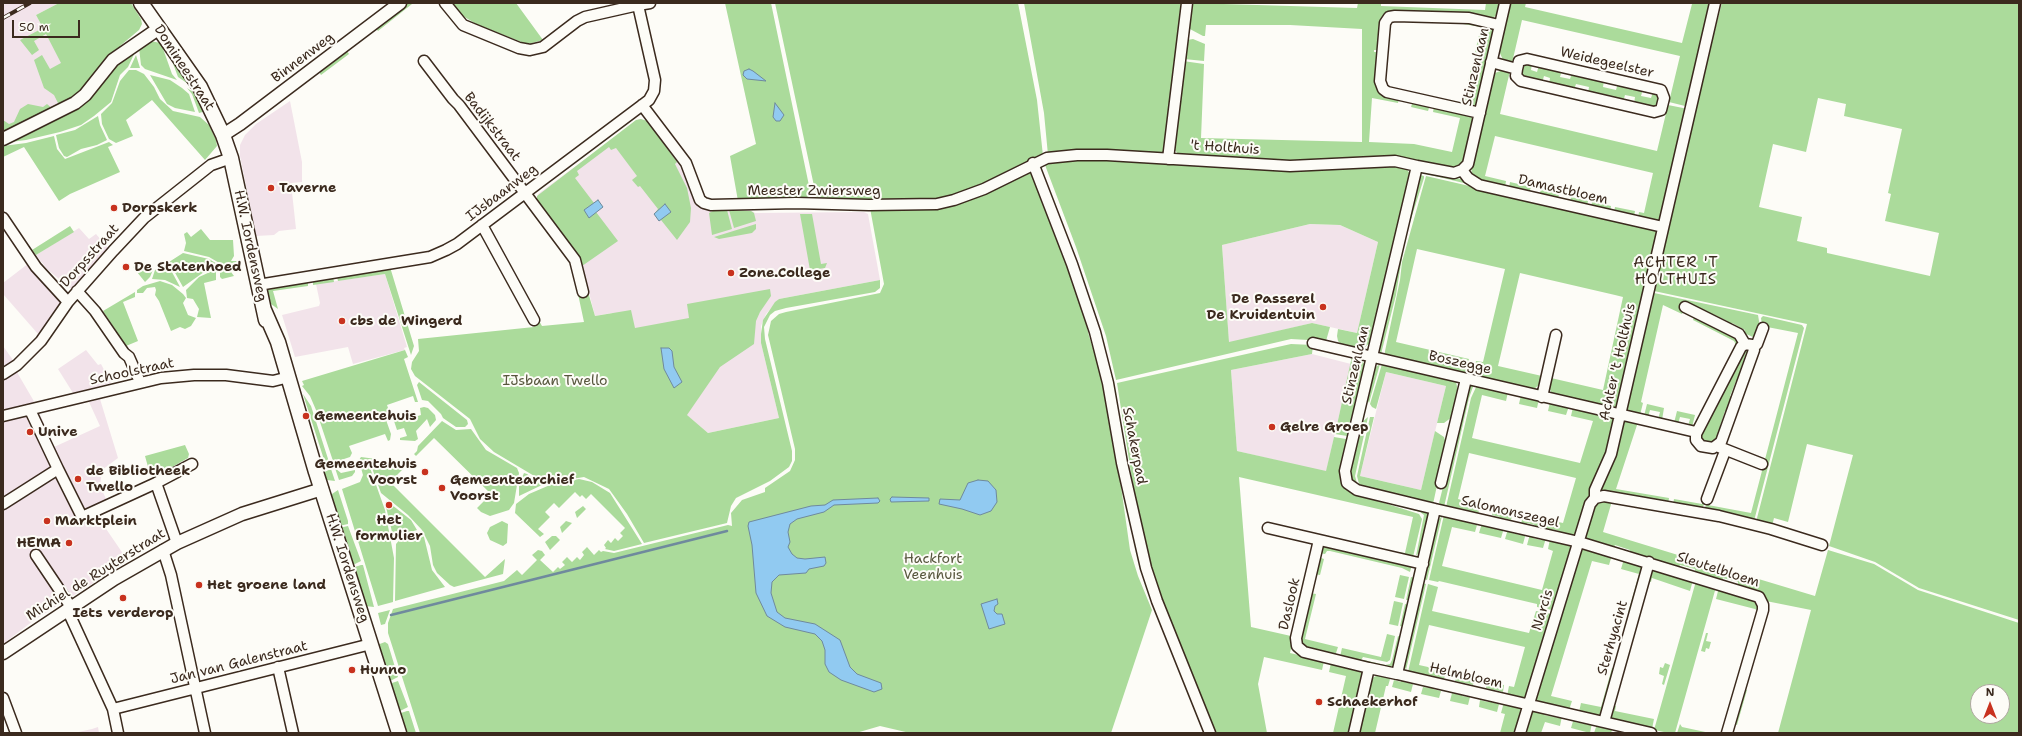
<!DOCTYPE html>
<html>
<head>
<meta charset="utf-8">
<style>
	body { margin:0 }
	#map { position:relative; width:2022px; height:736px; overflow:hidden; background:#fdfcf7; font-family:"Shantell Sans",sans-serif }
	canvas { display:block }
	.frame { position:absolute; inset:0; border:4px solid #3b2a1e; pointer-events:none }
	.north { position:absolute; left:1970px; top:684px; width:40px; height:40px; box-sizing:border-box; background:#fdfcf7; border:1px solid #afa8a0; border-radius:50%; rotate:0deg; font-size:11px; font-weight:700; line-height:16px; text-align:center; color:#3b2a1e }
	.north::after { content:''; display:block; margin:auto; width:14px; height:18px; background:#c8321e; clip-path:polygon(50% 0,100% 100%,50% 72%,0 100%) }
	.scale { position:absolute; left:12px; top:20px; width:68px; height:18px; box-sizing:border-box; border:2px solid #3b2a1e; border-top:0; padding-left:5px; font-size:12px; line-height:14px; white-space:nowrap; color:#3b2a1e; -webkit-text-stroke:3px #fdfcf7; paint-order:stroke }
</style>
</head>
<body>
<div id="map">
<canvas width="2022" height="736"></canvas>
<div class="frame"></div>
<div class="north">N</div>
<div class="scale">50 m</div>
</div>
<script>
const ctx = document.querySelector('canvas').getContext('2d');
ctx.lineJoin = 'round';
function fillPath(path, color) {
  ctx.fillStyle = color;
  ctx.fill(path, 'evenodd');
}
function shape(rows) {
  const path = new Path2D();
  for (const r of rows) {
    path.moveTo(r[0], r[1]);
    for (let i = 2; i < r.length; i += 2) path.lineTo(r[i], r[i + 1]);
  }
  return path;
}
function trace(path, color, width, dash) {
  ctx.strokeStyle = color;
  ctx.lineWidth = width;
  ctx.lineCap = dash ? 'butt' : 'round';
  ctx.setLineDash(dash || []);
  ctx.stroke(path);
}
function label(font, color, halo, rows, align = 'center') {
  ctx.font = font + ' "Shantell Sans",sans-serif';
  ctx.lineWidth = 4;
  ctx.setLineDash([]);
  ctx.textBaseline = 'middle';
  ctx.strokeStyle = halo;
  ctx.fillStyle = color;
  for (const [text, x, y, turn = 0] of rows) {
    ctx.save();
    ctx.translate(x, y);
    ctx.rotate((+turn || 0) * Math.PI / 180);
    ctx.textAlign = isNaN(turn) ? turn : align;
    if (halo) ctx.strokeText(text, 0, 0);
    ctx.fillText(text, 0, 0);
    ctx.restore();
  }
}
fillPath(shape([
	[7,3,59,3,36,15,79,95,3,134,3,5],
	[290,101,302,162,302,182,291,183,296,229,279,231,274,235,256,236,240,156,240,145,245,135,256,124],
	[639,119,647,121,677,162,682,171,694,201,705,210,750,210,755,213,864,212,868,214,880,280,779,299,766,314,761,326,761,343,779,418,708,433,659,392,612,313,595,316,580,258,537,200,538,194],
	[1310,224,1340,225,1378,242,1357,333,1312,323,1229,343,1222,245],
	[79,228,89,239,96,234,108,248,71,289,47,269,36,255],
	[29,263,63,301,38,334,3,294,3,283],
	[385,274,407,347,404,348,405,350,353,364,348,347,295,357,282,315,319,306,320,303,316,284],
	[3,346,13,360,18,374,35,403,54,447,100,426,89,402,100,399,118,458,102,470,100,486,107,501,87,510,92,520,98,517,128,561,33,621,3,644],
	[86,350,98,365,101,364,111,383,73,393,58,369],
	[1312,354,1351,364,1326,472,1237,451,1231,370],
	[1386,372,1446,386,1421,490,1360,476],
	[98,727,99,733,74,733,92,729]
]), '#f2e3ea');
fillPath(shape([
	[59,3,131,3,141,19,142,24,139,30,120,46,124,46,86,87,60,107,54,95,44,88,34,60,42,55,50,69,61,63,46,34,34,41,39,50,32,55,20,40,43,28,36,15],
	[407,3,412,4,378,31,375,27],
	[452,3,516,3,543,40,532,43,524,43,476,24,463,16],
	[725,3,771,3,812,200,738,201,730,156,756,144],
	[775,3,1018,3,1037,100,1043,156,985,186,954,197,920,202,817,200],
	[1024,3,1182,3,1165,149,1162,152,1159,154,1048,155,1044,113],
	[1190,3,1357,8,1358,3,1381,3,1381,6,1485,10,1486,3,1502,3,1497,15,1491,19,1392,13,1379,50,1374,50,1374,52,1379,52,1377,81,1399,98,1398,103,1372,98,1369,142,1414,144,1452,152,1460,118,1433,112,1434,106,1469,114,1473,118,1474,121,1466,159,1463,164,1456,168,1394,157,1290,162,1179,155,1173,148,1183,61,1204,64,1201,138,1362,142,1362,29,1290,25,1206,25,1205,36,1203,36,1188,28],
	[1509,3,1526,3,1525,7,1682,43,1692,4,1689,3,1713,3,1689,107,1669,102,1680,56,1522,20,1512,63,1503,60,1499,51],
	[1722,3,2019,3,2019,620,1919,588,1875,562,1829,546,1853,455,1807,444,1788,522,1774,518,1772,526,1756,522,1807,324,1654,291,1669,215,1690,126],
	[1818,98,1846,104,1844,116,1902,129,1888,193,1891,194,1885,221,1939,233,1930,276,1827,253,1827,248,1797,241,1802,217,1759,207,1773,144,1806,152],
	[1463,21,1490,27,1494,34,1476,106,1474,107,1448,103,1448,100,1463,103,1481,27,1463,24],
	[1193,39,1205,44,1204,61,1184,59,1187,40],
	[150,41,161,43,172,74,177,80,145,69,141,65,139,48],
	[136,50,128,67,120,75,111,102,94,116,81,125,60,132,26,140,3,143,73,109,111,68],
	[168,50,197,90,178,77],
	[347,51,349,54,321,75,318,70,322,70],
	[136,55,140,68,130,68],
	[1532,63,1531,70,1537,72,1539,65,1562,70,1560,77,1570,79,1572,73,1604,80,1603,87,1616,90,1618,83,1643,89,1641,96,1651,98,1653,92,1660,96,1656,108,1634,104,1635,97,1625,95,1623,102,1588,93,1589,87,1576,84,1574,90,1549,84,1550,78,1544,76,1542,83,1522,78,1519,73,1522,64],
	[129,70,136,70,144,74,154,87,160,99,173,111,200,117,209,125,216,140,217,146,205,160,152,100,126,120,133,136,116,143,109,139,102,124,101,114,112,103,120,81],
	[1503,70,1510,71,1500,114,1657,151,1668,105,1688,109,1662,224,1638,218,1639,212,1644,213,1653,173,1495,136,1485,176,1506,181,1505,187,1480,182,1473,177,1471,168,1492,78,1495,73],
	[150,75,170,80,182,88,189,94,195,112,175,108,167,104],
	[187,88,196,94,206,111,199,113,192,94],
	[1413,101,1430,105,1428,111,1411,107],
	[28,104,43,107,47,104,54,110,3,134,3,120,9,124,14,122,20,109],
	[98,116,100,125,107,140,97,145,81,149,67,157,64,156,59,148,56,135,75,130],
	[641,119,647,121,677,162,675,164,687,188,691,208,690,222,677,240,661,220,659,221,654,214,658,209,640,186,638,187,632,180,637,176,616,148,611,150,609,147,577,171,579,175,575,178,594,203,598,200,603,207,596,212,618,241,582,266,580,258,537,200,537,196,636,120],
	[54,136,57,149,65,159,109,142,113,145,108,147,120,172,70,194,59,201,24,147,3,157,3,146,26,143],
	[1084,159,1395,165,1406,168,1410,174,1372,341,1365,347,1360,349,1342,345,1338,341,1337,336,1338,329,1357,333,1378,242,1340,225,1310,224,1222,245,1229,342,1312,323,1330,327,1326,341,1291,339,1116,380,1106,336,1076,247,1045,165,1045,161],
	[1030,171,1034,175,1082,304,1089,336,1108,395,1130,550,1138,576,1152,610,1111,733,910,733,880,726,856,733,420,733,388,633,388,623,393,609,504,581,517,570,522,575,537,560,532,555,538,550,542,551,545,555,540,560,553,572,558,567,560,569,565,565,562,562,567,557,572,562,577,557,580,560,584,555,582,552,587,547,594,555,599,550,601,552,603,551,614,553,728,525,732,526,731,513,742,500,765,492,765,488,790,471,795,460,795,449,768,335,771,321,779,314,786,312,880,293,884,284,870,208,916,208],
	[1430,172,1461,179,1472,185,1422,173],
	[1420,175,1424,176,1424,178,1405,238,1396,295,1381,354,1379,350],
	[1426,176,1660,230,1619,411,1552,394,1549,387,1551,378,1603,390,1623,297,1615,295,1520,273,1498,366,1542,376,1540,384,1534,389,1472,377,1476,361,1483,362,1505,269,1417,249,1396,342,1469,359,1465,375,1384,356,1400,280,1402,262],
	[1510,182,1531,187,1529,193,1509,188],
	[1541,190,1559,194,1558,199,1539,195],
	[1571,197,1588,201,1587,206,1570,202],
	[1592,202,1611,206,1610,212,1591,207],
	[1615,207,1635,211,1634,217,1614,213],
	[727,210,732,229,712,235,709,213,713,211],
	[729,210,751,211,754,213,756,221,734,228],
	[800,214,812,214,821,264,827,263,825,268,810,270],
	[756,224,756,229,752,233,719,239,714,237],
	[70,226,74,232,36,255,32,250],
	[201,229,210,240,233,240,234,256,231,261,237,261,238,271,235,272,209,257,184,251,186,243,184,234,187,232,191,237],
	[183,253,209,259,224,268,204,272,183,287,169,262],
	[167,263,179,285,180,287,165,280,152,279,155,270],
	[138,264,143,268,153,270,150,277,145,282,133,267],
	[390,267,414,346,411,355,385,274,338,281,337,277,338,275],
	[220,270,231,272,234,276,222,279,220,277],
	[216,271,216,280,204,283,211,318,197,317,199,309,193,299,187,298,186,290,199,277,210,272],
	[333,276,334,282,313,285,313,280],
	[880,280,880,288,875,292,786,308,775,311,770,315,764,327,765,339,792,451,792,461,789,467,770,481,736,498,731,506,727,523,644,543,627,514,609,489,584,477,546,483,494,452,480,439,470,419,415,376,411,369,412,362,419,351,418,339,534,327,532,323,538,319,542,326,584,322,578,294,588,292,595,316,631,310,635,328,689,318,687,304,770,289,771,296,760,312,756,321,754,344,720,367,687,415,708,433,779,418,761,343,761,334,763,320,775,302,779,299],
	[160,281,172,285,183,294,186,298,183,303,188,315,196,318,191,326,185,329,180,327,171,331,159,301,155,295,156,290,155,287,147,288,143,293,137,293,137,290,143,286],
	[308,282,308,286,273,291,278,309,271,304,267,291,273,286],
	[135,292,135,297,123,302,138,341,126,346,103,311],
	[1654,293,1758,315,1760,327,1755,338,1744,333,1745,330,1732,323,1730,326,1726,323,1727,321,1713,314,1711,316,1684,310,1682,314,1663,305,1641,402,1643,403,1640,415,1623,412,1649,300],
	[1695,315,1736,336,1739,341,1737,347,1734,341,1693,320],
	[1763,316,1802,325,1804,328,1754,521,1704,511,1707,501,1709,502,1708,505,1751,513,1798,333,1762,326,1761,318],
	[1291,344,1313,345,1312,354,1231,370,1237,451,1326,471,1334,437,1346,439,1349,443,1342,474,1378,501,1419,514,1422,519,1413,557,1398,554,1398,552,1405,553,1413,517,1239,477,1251,627,1291,636,1298,617,1290,653,1324,661,1322,670,1264,657,1258,684,1267,733,1214,733,1152,575,1141,537,1117,383],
	[1744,348,1749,349,1749,354,1746,353,1741,368,1744,369,1739,382,1736,381,1730,396,1733,397,1728,412,1725,411,1720,426,1723,427,1715,443,1703,443,1699,439],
	[405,350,408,357,404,359,418,402,415,402,413,396,387,405,389,411,385,417,391,434,390,440,388,441,385,434,349,446,352,453,350,457,344,459,347,469,342,469,338,462,334,464,316,410,310,396,302,386,304,385,302,381],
	[1352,356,1361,359,1365,365,1351,434,1347,436,1335,434],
	[1380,364,1369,403,1367,399,1373,369],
	[1382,364,1456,382,1458,391,1452,417,1444,423,1437,423,1446,386,1386,372,1376,409,1372,407,1370,404],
	[419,382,467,420,468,424,465,427,456,427,443,418,441,414,428,401,422,400,417,385],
	[1474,384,1469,398,1444,507,1439,503,1468,387],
	[1477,385,1508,392,1506,401,1482,395,1472,438,1580,463,1593,421,1571,416,1573,407,1617,417,1608,454,1593,487,1576,535,1574,537,1559,533,1559,531,1551,529,1550,532,1542,530,1545,519,1563,523,1576,478,1469,453,1458,499,1480,505,1478,515,1446,507,1471,398],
	[303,394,311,406,330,465,326,466],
	[1521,395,1539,399,1537,408,1519,404],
	[1550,402,1569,406,1566,415,1548,411],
	[1647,404,1664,408,1662,420,1658,420,1660,412,1650,410,1648,417,1644,416],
	[424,407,428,408,435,415,436,420,430,427,427,419,416,431,418,439,415,441,400,440,400,438,407,436,404,428,397,430,394,421,396,417,400,415,402,421,421,415,420,408],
	[1677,411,1695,415,1692,427,1688,426,1690,419,1680,417,1678,424,1674,423],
	[1368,417,1355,476,1358,487,1349,476,1361,423],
	[1370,417,1374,417,1360,476,1421,490,1435,431,1444,437,1446,444,1433,504,1360,488,1357,476],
	[1622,418,1638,422,1616,489,1669,498,1668,505,1603,493,1598,488],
	[442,421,456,430,471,429,486,450,517,468,519,473,514,503,509,510,490,516,481,512,477,508,491,494,434,438,416,456,414,454,417,451,418,446],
	[185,445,189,454,188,458,165,471,165,475,162,476,150,474,145,456],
	[361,457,376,459,360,465,359,460],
	[389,462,407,465,390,482,485,577,505,559,503,574,454,587,450,585,437,573,433,565,430,546,422,530,408,515,381,493,372,468],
	[369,465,385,510,394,558,393,602,378,606,342,489,360,482,363,475,361,468],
	[335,468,341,473,355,470,355,472,352,476,339,480],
	[331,469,335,481,327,480,322,473],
	[524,473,527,474,542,485,519,496,519,484],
	[579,479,592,482,610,493,642,544,614,551,605,549,606,548,604,545,608,540,611,543,615,538,618,541,623,536,620,533,625,528,591,494,586,499,582,495,580,497,575,492,559,508,554,503,545,512,550,517,538,529,544,534,540,537,515,513,516,504,529,494,550,485],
	[338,490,348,521,348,524,339,526,331,500,332,494],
	[1674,499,1702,504,1703,500,1705,501,1702,510,1697,507,1682,504,1673,505],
	[387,501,411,520,417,530,407,533,394,540,385,503],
	[1596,501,1612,501,1603,532,1691,559,1690,564,1731,573,1732,571,1815,596,1828,550,1874,564,1918,590,2019,623,2019,733,1778,733,1811,610,1766,601,1756,591,1738,586,1738,582,1723,578,1722,581,1695,573,1695,569,1680,565,1679,568,1629,553,1630,550,1615,545,1614,549,1588,541,1585,535],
	[1978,692,2002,692,2002,716,1978,716],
	[1384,502,1426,511,1428,515,1422,549,1416,556,1424,515,1420,512],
	[583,506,586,509,577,518,575,512],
	[1494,508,1513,512,1511,520,1503,518,1502,520,1500,520,1500,517,1492,515],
	[1523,514,1540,518,1538,529,1534,528,1535,525,1527,523,1526,526,1521,525],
	[1444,515,1469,520,1469,523,1477,525,1475,532,1452,527,1442,566,1542,590,1553,551,1548,549,1550,539,1572,544,1574,548,1555,609,1552,610,1537,607,1537,604,1439,581,1438,582,1429,580],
	[1442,516,1427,580,1423,579,1437,521],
	[502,521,508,524,507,543,503,546,490,540,487,533,490,527],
	[566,521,572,523,562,533,560,527],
	[1482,523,1498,530,1499,527,1504,528,1501,538,1479,533],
	[348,526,361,561,351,566,339,528],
	[1508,529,1513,530,1512,533,1520,535,1521,532,1526,533,1523,544,1505,539],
	[413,533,420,533,424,537,432,570,445,587,395,601,396,544,402,537],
	[1530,534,1534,535,1533,538,1541,540,1542,537,1546,538,1543,548,1527,545],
	[552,536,556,536,560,540,550,550,545,542],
	[1327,545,1412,565,1410,572,1402,568,1330,551,1327,551,1325,554,1319,553,1322,548],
	[1579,546,1612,555,1609,565,1592,561,1551,696,1572,701,1569,710,1532,701],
	[1318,557,1324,559,1320,575,1314,574],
	[1624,559,1640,565,1642,569,1630,614,1628,613,1639,574,1621,569],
	[361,565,363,565,374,607,365,606,352,568],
	[1654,569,1693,580,1690,591,1652,578,1651,582,1647,581,1652,570],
	[1400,575,1409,577,1404,599,1395,597],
	[1411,577,1415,578,1410,600,1406,600],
	[1696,581,1716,587,1675,733,1669,733,1654,730],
	[1422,583,1426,584,1406,670,1404,665],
	[1428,584,1438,587,1432,611,1529,633,1536,611,1551,614,1553,617,1528,700,1507,696,1509,686,1514,687,1525,647,1429,625,1419,665,1446,671,1444,679,1437,677,1436,679,1408,672],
	[1719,587,1754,598,1759,603,1758,611,1755,609,1716,599],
	[1310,593,1316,594,1305,639,1338,647,1335,656,1302,647,1299,638],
	[1394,601,1403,603,1398,626,1389,624],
	[1405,604,1409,605,1404,627,1400,626],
	[390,610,385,624,381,625,378,613],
	[1706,633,1708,633,1706,641,1711,642,1709,649,1706,648,1705,652,1701,651],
	[1387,634,1395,636,1390,660,1387,662,1363,657,1360,662,1340,657,1342,648,1381,657],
	[1398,636,1402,637,1395,663,1392,666,1388,668,1362,662,1364,660,1385,665,1390,664,1392,660],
	[385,642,388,644,398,677,388,682,377,645],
	[1331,663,1358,670,1362,674,1350,733,1333,733,1346,676,1329,672],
	[1665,663,1670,665,1664,685,1662,684,1664,676,1659,674,1660,667,1663,668],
	[1612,668,1615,669,1602,713,1598,716,1579,712,1581,703,1601,707],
	[1379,674,1391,676,1388,686,1386,686,1375,733,1358,733,1371,679],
	[1457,674,1475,678,1473,685,1465,683,1464,686,1462,686,1463,683,1455,681],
	[1402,679,1405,679,1404,682,1413,684,1411,692,1392,687,1394,680,1401,682],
	[398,681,408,707,398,712,389,684],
	[1487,681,1504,685,1503,692,1495,690,1494,693,1492,693,1493,690,1486,688],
	[1431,686,1434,686,1433,689,1441,691,1439,698,1421,694,1423,687,1430,688],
	[1743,689,1747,690,1737,725,1733,724],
	[1452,693,1460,695,1460,693,1463,693,1462,696,1470,697,1468,705,1450,701],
	[1489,699,1491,700,1491,702,1499,704,1497,712,1479,707,1480,700,1488,702],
	[1504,702,1526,707,1518,733,1500,733,1505,714,1501,713],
	[1612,705,1616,706,1615,711,1654,719,1652,729,1611,719],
	[1530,708,1544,712,1544,715,1559,718,1560,715,1562,716,1560,726,1545,722,1541,733,1522,733],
	[407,711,409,711,416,733,405,733,398,714],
	[1574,718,1575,719,1575,722,1590,725,1592,723,1590,733,1571,728],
	[1597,724,1601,725,1600,727,1607,729,1608,726,1613,727,1611,733,1594,733],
	[1680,724,1682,727,1710,733,1677,733]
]), '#abdb9b');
const water = shape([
	[749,69,753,71,766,81,747,79,743,75,744,71,749,69],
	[775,103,784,115,780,121,776,121,773,117,775,103],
	[598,200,603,207,589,218,584,210,598,200],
	[665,204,671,212,659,221,654,214,665,204],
	[661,348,669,348,672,351,674,367,682,382,674,388,664,369,661,348],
	[978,480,988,481,996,490,997,502,991,511,980,515,962,509,939,504,940,499,960,500,968,483,978,480],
	[892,497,929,498,929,501,891,502,890,499,892,497],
	[878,498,880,501,878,503,834,505,824,512,797,519,790,524,788,532,790,542,788,547,792,554,797,558,805,559,825,557,826,563,824,566,809,569,806,573,779,575,772,582,771,593,777,612,785,618,815,624,840,640,850,667,857,674,881,683,882,689,874,692,841,680,829,672,825,664,825,650,822,641,815,634,785,627,767,616,756,593,752,545,748,526,749,522,811,506,825,505,833,500,878,498],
	[997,599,998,604,995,606,994,611,997,614,1002,614,1005,624,989,629,981,604,997,599]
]);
fillPath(water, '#91caf1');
trace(water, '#6f8a9d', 1);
trace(shape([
	[391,615,727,531]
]), '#6f8a9d', 2.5);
const minor = shape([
	[445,3,463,25,519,48,530,50,543,47,577,21,585,17,638,5],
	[424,61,453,99,459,105,575,260,583,292],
	[1491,62,1517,69,1516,76,1521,81,1654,112,1661,110,1664,98,1661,90,1527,59,1519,61,1517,69],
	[642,105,686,163,700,200,704,203,711,205,796,203,869,205,937,204,954,200,984,189,1047,158,1077,155,1107,155,1290,166,1395,161,1417,166],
	[1480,113,1387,92,1383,89,1380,81,1385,23,1389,17,1395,16,1469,18,1499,25],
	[1168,159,1187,3],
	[1033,163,1072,264,1095,332,1108,383,1122,463,1146,568,1157,601,1210,733],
	[1462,170,1468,178,1479,185,1663,227],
	[3,218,36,267,68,302],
	[482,225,534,320],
	[258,285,430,257,446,250,457,244,649,100,654,91,655,80,638,5,650,3],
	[77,291,95,311,124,353,129,357,140,382],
	[1685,307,1739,334,1745,344],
	[1313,343,1696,432],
	[1745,344,1752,345,1754,350,1721,442,1713,448,1701,446,1696,440,1696,434,1741,347,1745,344],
	[1753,348,1757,344,1763,328],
	[3,374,17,365,41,341,68,302,113,251,144,218,211,165,231,158],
	[1542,397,1556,335],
	[30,410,58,469],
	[3,416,161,378,194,375,226,375,273,381,289,377],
	[1719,447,1762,464],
	[156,483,177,543],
	[1441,483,1466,379],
	[1595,498,1595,490,1611,454,1715,3],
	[1707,499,1725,451],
	[3,504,58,469,82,517,156,483,192,464],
	[1435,509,1579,542,1759,597,1763,605,1763,610,1727,733],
	[1268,528,1423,564],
	[1319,540,1296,638,1297,646,1304,652,1369,668],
	[163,550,171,575,205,733],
	[36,555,71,607],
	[67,609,113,709,118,733],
	[278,667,293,733],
	[1397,674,1651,733],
	[3,698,16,733],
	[113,709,371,644],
	[1604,722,1649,562],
	[1354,733,1369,668,1397,674,1435,509,1357,490,1347,483,1345,471,1417,166,1454,173,1462,170,1468,164,1505,3],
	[1520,733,1590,504,1595,498,1604,496,1719,516,1771,529,1822,545]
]);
const tertiary = shape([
	[223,135,240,124,400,3],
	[3,139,75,103,85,95,113,60,158,29],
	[3,653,114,579,177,543,242,514,322,489]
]);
const secondary = shape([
	[141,3,200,87,223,135,231,158,266,320],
	[264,310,278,342,316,472,399,733]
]);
trace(minor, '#3b2a1e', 13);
trace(tertiary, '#3b2a1e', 15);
trace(secondary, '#3b2a1e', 17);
trace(minor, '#fdfcf7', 10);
trace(tertiary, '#fdfcf7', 12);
trace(secondary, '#fdfcf7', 14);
const rail = shape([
	[3,18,30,3]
]);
trace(rail, '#3b2a1e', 4);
trace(rail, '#fdfcf7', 2.5, [8]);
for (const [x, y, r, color] of [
	[271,188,4,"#c8321e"],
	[114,208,4,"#c8321e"],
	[126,267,4,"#c8321e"],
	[731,273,4,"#c8321e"],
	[1323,307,4,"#c8321e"],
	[342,321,4,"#c8321e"],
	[306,416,4,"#c8321e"],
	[1272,427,4,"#c8321e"],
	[30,432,4,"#c8321e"],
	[425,472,4,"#c8321e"],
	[78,479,4,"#c8321e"],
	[442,488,4,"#c8321e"],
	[389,505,4,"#c8321e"],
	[47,521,4,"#c8321e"],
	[69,543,4,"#c8321e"],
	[199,585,4,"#c8321e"],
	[123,598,4,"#c8321e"],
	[352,670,4,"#c8321e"],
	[1319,702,4,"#c8321e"]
]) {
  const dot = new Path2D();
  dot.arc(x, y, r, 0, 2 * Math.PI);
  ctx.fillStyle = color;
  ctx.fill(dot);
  trace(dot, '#fdfcf7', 1.5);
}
label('14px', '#3b2a1e', '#fdfcf7', [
	["Binnenweg",303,58,-37],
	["Weidegeelster",1607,63,13],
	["Stinzenlaan",1476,67,-77],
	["Domineestraat",184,68,57],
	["Badijkstraat",492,127,52],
	["'t Holthuis",1225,148,4],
	["Damastbloem",1563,190,13],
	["Meester Zwiersweg",814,191],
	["IJsbaanweg",502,193,-37],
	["H.W. Iordensweg",250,246,78],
	["Dorpsstraat",90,256,-48],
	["Achter 't Holthuis",1618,362,-77],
	["Boszegge",1460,363,13],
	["Stinzenlaan",1356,365,-77],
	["Schoolstraat",132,372,-12],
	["Schakerpad",1134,446,79],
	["Salomonszegel",1510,512,13],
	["H.W. Iordensweg",347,568,72],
	["Sleutelbloem",1718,570,18],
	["Michiel de Ruyterstraat",96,575,-32],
	["Daslook",1290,604,-77],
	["Narcis",1543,610,-73],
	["Sterhyacint",1613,638,-74],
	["Jan van Galenstraat",239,663,-14],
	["Helmbloem",1466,676,13]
]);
label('bold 14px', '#3b2a1e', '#fdfcf7', [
	["Taverne",279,188],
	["Dorpskerk",122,208],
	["De Statenhoed",134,267],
	["Zone.College",739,273],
	["De Passerel",1315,299,"right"],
	["De Kruidentuin",1315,315,"right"],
	["cbs de Wingerd",350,321],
	["Gemeentehuis",314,416],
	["Gelre Groep",1280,427],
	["Unive",38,432],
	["Gemeentehuis",417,464,"right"],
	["Voorst",417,480,"right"],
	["de Bibliotheek",86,471],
	["Twello",86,487],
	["Gemeentearchief",450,480],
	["Voorst",450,496],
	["Het",389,520,"center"],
	["formulier",389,536,"center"],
	["Marktplein",55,521],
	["HEMA",61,543,"right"],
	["Het groene land",207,585],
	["Iets verderop",123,613,"center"],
	["Hunno",360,670],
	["Schaekerhof",1327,702]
], 'left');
label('14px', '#57563d', '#fdfcf7', [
	["IJsbaan Twello",555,381],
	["Hackfort",933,559],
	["Veenhuis",933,575]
]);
ctx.letterSpacing = '1px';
label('15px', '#3b2a1e', '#fdfcf7', [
	["ACHTER 'T",1676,263],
	["HOLTHUIS",1676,280]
]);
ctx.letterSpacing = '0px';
</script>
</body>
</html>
